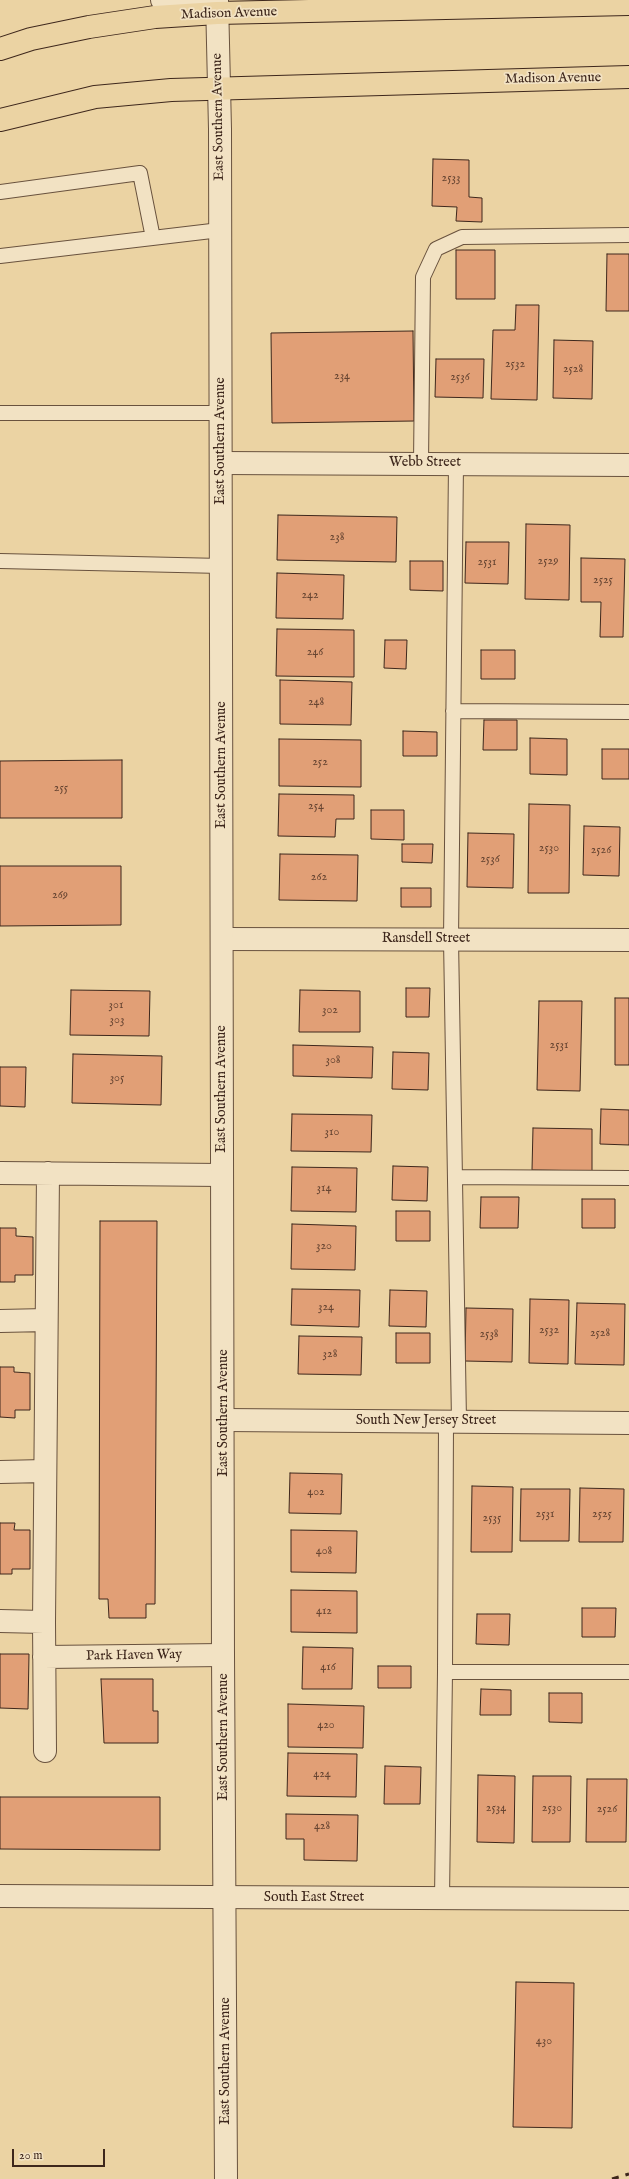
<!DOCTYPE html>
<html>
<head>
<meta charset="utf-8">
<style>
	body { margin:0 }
	#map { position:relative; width:629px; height:2179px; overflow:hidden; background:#ebd3a3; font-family:"IM FELL English",serif }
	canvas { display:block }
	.scale { position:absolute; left:12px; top:2149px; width:93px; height:18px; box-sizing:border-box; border:2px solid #3e271c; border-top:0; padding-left:5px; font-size:12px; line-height:14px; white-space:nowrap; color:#3e271c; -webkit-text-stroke:3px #f2e2c3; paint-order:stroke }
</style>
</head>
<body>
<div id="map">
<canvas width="629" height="2179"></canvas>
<div class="scale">20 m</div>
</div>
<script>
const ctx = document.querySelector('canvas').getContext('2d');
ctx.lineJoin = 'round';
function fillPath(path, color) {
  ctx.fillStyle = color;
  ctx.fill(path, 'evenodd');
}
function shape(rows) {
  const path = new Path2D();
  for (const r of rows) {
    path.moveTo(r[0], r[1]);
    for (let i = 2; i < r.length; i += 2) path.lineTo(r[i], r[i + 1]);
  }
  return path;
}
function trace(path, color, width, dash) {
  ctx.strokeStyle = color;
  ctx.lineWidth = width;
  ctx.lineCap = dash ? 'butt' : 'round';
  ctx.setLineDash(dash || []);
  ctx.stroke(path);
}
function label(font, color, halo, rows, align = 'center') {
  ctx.font = font + ' "IM FELL English",serif';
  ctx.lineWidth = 3.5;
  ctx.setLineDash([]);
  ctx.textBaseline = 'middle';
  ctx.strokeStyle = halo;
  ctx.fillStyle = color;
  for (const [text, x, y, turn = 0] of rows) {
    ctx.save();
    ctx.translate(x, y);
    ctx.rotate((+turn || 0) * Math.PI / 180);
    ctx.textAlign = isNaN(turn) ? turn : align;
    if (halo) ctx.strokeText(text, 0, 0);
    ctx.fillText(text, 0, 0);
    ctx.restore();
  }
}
const building = shape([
	[433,159,469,160,469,197,482,198,482,222,456,221,457,207,432,206,433,159],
	[456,250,495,250,495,299,456,299,456,250],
	[607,254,629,254,629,311,606,311,607,254],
	[516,305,539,305,537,400,491,399,493,330,515,330,516,305],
	[413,331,414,421,272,423,271,333,413,331],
	[554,340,593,341,592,399,553,398,554,340],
	[436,359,484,359,483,398,435,397,436,359],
	[278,515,397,517,396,562,277,560,278,515],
	[526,524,570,525,569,600,525,599,526,524],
	[466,542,509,542,508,584,465,583,466,542],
	[581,558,625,559,623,637,600,637,601,602,581,602,581,558],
	[410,561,443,561,443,591,410,590,410,561],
	[277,573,344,575,343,619,276,618,277,573],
	[277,629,354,630,354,677,276,676,277,629],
	[385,640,407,640,406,669,384,668,385,640],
	[481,650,515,650,515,679,481,679,481,650],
	[280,680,352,682,351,725,280,724,280,680],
	[484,720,517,720,517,750,483,750,484,720],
	[403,731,437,732,437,756,403,756,403,731],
	[530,738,567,739,567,775,530,774,530,738],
	[279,739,361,740,361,787,279,786,279,739],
	[602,749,629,749,629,779,602,779,602,749],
	[122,760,122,818,0,818,0,761,122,760],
	[279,794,354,795,354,819,336,819,335,837,278,836,279,794],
	[529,804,570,805,569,893,528,893,529,804],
	[371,810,404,810,404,840,371,839,371,810],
	[584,826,620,827,619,876,583,875,584,826],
	[468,833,514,834,513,888,467,887,468,833],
	[402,844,433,844,432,863,402,862,402,844],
	[280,854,358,855,357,901,279,900,280,854],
	[0,866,121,866,121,925,0,926,0,866],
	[401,888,431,888,431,907,401,907,401,888],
	[406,988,430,988,429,1017,406,1017,406,988],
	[71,990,150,991,149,1036,70,1035,71,990],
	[300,990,360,991,360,1032,299,1032,300,990],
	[615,998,629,998,629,1065,615,1065,615,998],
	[539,1001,582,1001,580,1091,537,1090,539,1001],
	[293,1045,373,1047,372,1078,293,1076,293,1045],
	[393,1052,429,1053,428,1090,392,1089,393,1052],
	[73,1054,162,1056,161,1105,72,1103,73,1054],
	[0,1067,26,1067,25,1107,0,1106,0,1067],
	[601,1109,629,1110,629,1145,600,1144,601,1109],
	[292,1114,372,1115,371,1152,291,1151,292,1114],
	[533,1128,592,1129,592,1171,532,1170,533,1128],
	[393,1166,428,1167,427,1201,392,1200,393,1166],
	[292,1167,357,1168,356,1212,291,1211,292,1167],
	[481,1197,519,1197,518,1228,480,1228,481,1197],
	[582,1199,615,1199,615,1228,582,1228,582,1199],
	[396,1211,430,1211,430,1241,396,1241,396,1211],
	[100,1221,157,1221,155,1604,146,1604,146,1618,109,1618,108,1599,99,1599,100,1221],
	[292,1224,356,1226,355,1270,291,1269,292,1224],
	[0,1228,16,1228,16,1236,33,1237,33,1275,15,1275,15,1282,0,1282,0,1228],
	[292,1289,360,1290,359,1327,291,1325,292,1289],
	[390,1290,427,1291,426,1327,389,1326,390,1290],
	[530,1299,569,1300,568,1364,529,1363,530,1299],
	[577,1303,625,1304,624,1365,575,1364,577,1303],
	[466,1308,513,1309,512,1362,465,1361,466,1308],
	[396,1333,430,1333,430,1363,396,1363,396,1333],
	[299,1336,362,1337,361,1375,298,1374,299,1336],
	[0,1367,14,1367,14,1372,30,1373,30,1410,15,1410,15,1418,0,1417,0,1367],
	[290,1473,342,1474,341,1514,289,1513,290,1473],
	[472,1486,513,1487,512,1552,471,1552,472,1486],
	[580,1488,624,1489,623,1542,579,1542,580,1488],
	[521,1489,570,1489,569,1541,520,1541,521,1489],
	[0,1523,15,1523,14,1530,30,1530,30,1569,12,1569,12,1574,0,1574,0,1523],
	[291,1530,357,1531,356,1573,291,1572,291,1530],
	[291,1590,357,1591,357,1633,291,1632,291,1590],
	[582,1608,616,1608,615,1637,582,1637,582,1608],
	[477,1614,510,1614,509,1645,476,1644,477,1614],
	[303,1647,353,1648,352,1689,302,1689,303,1647],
	[0,1654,29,1654,28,1709,0,1708,0,1654],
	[378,1666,411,1666,411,1688,378,1688,378,1666],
	[101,1679,153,1679,153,1711,158,1711,158,1743,104,1743,101,1679],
	[481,1689,511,1690,511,1715,480,1715,481,1689],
	[549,1693,582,1693,582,1723,549,1722,549,1693],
	[288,1704,364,1706,363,1748,288,1747,288,1704],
	[288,1753,357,1754,356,1797,287,1796,288,1753],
	[385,1766,421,1767,420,1804,384,1804,385,1766],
	[478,1775,515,1776,514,1843,477,1842,478,1775],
	[533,1776,571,1776,570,1842,532,1842,533,1776],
	[587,1779,627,1779,626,1842,586,1842,587,1779],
	[0,1797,160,1797,160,1850,0,1849,0,1797],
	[286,1814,358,1815,357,1861,304,1860,304,1839,286,1839,286,1814],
	[516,1982,574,1983,572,2128,513,2127,516,1982]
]);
fillPath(building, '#e19f76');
trace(building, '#3e271c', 1);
const service = shape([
	[0,192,140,173,153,238],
	[0,256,220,230],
	[0,413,221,413],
	[421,463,423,277,436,249,462,237,629,235],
	[456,464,451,939,459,1421],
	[0,561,222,566],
	[453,711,629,712],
	[455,1177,629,1178],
	[445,1672,629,1672],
	[442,1898,445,1672,446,1421]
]);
const minor = shape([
	[162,0,212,12],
	[221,463,629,465],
	[222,939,629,940],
	[0,1173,222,1175],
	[0,1321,46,1320],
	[224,1420,629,1423],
	[0,1472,44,1471],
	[0,1621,44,1622,45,1751],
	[44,1622,48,1173],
	[44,1657,223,1655],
	[0,1896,629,1899]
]);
const tertiary = shape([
	[217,0,220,129,223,1655,226,2179]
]);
const primary = shape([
	[0,49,31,39,89,27,155,17,217,13,629,4],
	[0,120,95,97,171,90,629,77]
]);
trace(service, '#69523e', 16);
trace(minor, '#69523e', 24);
trace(tertiary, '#69523e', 24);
trace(primary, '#3e271c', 24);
trace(service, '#f2e2c3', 14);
trace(minor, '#f2e2c3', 22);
trace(tertiary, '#f2e2c3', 22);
trace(primary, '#ebd3a3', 22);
trace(shape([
	[612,2179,629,2174]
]), '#3e271c', 3, [7, 7]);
label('12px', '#674532', null, [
	["2533",451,179],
	["2532",515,365],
	["2528",573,370],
	["234",342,377],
	["2536",460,378],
	["238",337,538],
	["2529",548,562],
	["2531",487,563],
	["2525",603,581],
	["242",310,596],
	["246",315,653],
	["248",316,703],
	["252",320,763],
	["255",61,789],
	["254",316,807],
	["2530",549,849],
	["2526",601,851],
	["2536",490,860],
	["262",319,878],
	["269",60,896],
	["301",116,1006],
	["302",330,1011],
	["303",117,1021],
	["2531",559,1046],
	["308",333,1061],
	["305",117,1079],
	["310",332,1133],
	["314",324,1189],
	["320",324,1247],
	["324",326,1308],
	["2532",549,1331],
	["2528",600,1334],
	["2538",489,1335],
	["328",330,1355],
	["402",316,1493],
	["2531",545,1515],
	["2525",602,1515],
	["2535",492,1519],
	["408",324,1552],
	["412",324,1612],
	["416",328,1668],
	["420",326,1726],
	["424",322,1775],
	["2534",496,1809],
	["2530",552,1809],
	["2526",607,1810],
	["428",322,1827],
	["430",544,2042]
]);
label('14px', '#3e271c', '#f2e2c3', [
	["Madison Avenue",229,14,-2],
	["Madison Avenue",553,79,-1],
	["East Southern Avenue",219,117,-91],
	["East Southern Avenue",221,441,-90],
	["Webb Street",425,463],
	["East Southern Avenue",222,765,-90],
	["Ransdell Street",426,939],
	["East Southern Avenue",222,1089,-90],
	["East Southern Avenue",224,1413,-90],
	["South New Jersey Street",426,1421],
	["Park Haven Way",134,1656,-1],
	["East Southern Avenue",224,1737,-90],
	["South East Street",314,1898],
	["East Southern Avenue",226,2061,-90]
]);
</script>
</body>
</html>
